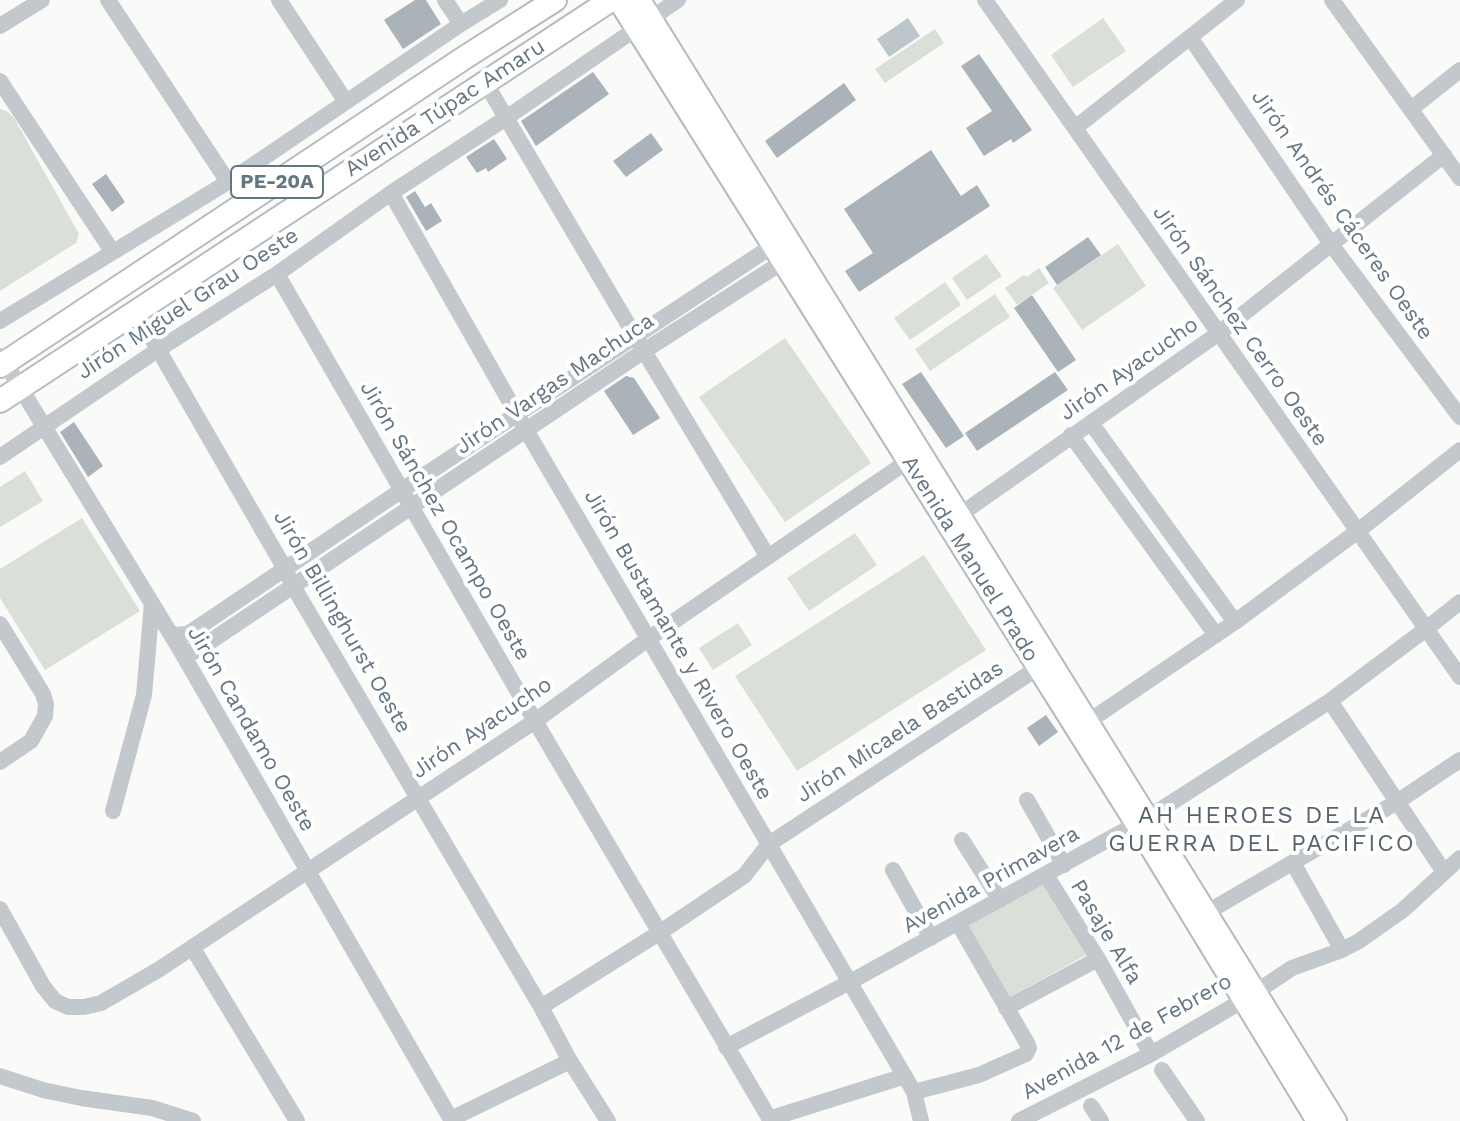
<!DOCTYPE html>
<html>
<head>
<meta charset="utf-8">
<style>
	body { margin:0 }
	canvas { display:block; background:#fafaf8 }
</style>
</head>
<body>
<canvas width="1460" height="1121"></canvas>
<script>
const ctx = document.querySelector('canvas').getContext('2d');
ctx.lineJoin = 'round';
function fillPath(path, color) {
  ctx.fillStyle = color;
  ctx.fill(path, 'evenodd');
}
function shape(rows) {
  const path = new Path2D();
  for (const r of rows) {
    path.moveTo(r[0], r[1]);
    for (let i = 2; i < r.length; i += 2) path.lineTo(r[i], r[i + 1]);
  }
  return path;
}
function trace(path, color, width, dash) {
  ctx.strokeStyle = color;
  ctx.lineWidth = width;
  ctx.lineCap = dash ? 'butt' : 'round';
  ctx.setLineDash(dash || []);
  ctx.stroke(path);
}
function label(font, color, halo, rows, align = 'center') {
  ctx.font = font + ' "Work Sans",sans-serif';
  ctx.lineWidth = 8;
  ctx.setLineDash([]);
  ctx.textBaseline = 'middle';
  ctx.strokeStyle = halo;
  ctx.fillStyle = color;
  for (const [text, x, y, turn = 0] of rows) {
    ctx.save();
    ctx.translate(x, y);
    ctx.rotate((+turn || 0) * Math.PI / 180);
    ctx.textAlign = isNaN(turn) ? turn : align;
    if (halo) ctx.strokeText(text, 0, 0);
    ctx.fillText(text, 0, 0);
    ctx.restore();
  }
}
fillPath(shape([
	[1103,18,1126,51,1073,87,1051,55],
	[935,29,944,43,885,83,875,69],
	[0,109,8,112,14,118,79,234,76,243,0,291],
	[1118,244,1146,286,1082,330,1053,288],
	[986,254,1002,276,967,300,952,278],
	[1039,268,1049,283,1017,305,1005,288,1024,275,1027,277],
	[945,282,961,305,910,340,894,318],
	[995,294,1010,317,930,371,915,349],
	[785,338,871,463,785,522,699,397],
	[25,471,43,501,0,527,0,487],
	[82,518,140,611,45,670,0,598,0,569],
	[855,533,877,565,809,611,787,578],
	[924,555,986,650,797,771,735,676],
	[738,623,752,645,713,670,699,648],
	[1042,884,1086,955,1006,999,963,924]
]), '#dadfd7');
fillPath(shape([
	[908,18,920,36,889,57,877,39]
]), '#bbc7cb');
fillPath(shape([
	[415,0,426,0,441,24,403,49,384,20],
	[979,54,1032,130,1013,143,1011,139,984,156,966,128,992,111,961,66],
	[593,72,609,94,536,146,521,121],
	[844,83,856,100,777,158,765,141],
	[651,133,663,150,626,177,613,161],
	[494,139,507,159,488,172,486,168,477,173,466,157],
	[931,150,961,196,977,185,990,206,859,292,845,271,873,253,844,209],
	[106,174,125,202,112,212,92,184],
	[415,191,425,207,431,203,442,221,426,231,406,197],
	[1088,237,1101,255,1057,285,1045,267],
	[1032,295,1076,360,1058,372,1014,308],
	[921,372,964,436,946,448,902,384],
	[1055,372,1068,390,977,451,965,433],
	[626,376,634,378,660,418,633,435,604,391],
	[74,422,103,466,88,477,60,432],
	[1046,715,1058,732,1039,746,1027,728]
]), '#aab3b9');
const major = shape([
	[618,0,1136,824,1317,1121],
	[640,0,1336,1121]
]);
const highway = shape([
	[0,366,467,56,555,0],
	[0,401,611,0]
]);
trace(major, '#b5babe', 24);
trace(highway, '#b4b9bd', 26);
trace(shape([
	[108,0,228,182],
	[279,0,346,102],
	[445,0,461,24],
	[985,0,1460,677],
	[1332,0,1460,178],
	[0,26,42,0],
	[1190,37,1331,244,1460,417],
	[0,81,112,251],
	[485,82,635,336,768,557],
	[1411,109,1460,70],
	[1075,128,1237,0],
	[391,193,526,430,914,1092,921,1121],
	[277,274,535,721,771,1121],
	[136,311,285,569,293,586,541,1007,570,1061,608,1121],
	[0,321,228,182,461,24,500,0],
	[1,356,178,646,452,1121],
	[1091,423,1235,622],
	[1071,435,1216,635],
	[0,457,159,349,277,274,391,193,506,118,678,0],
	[951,521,1219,333,1444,155],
	[0,624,43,694,46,704,45,716,31,741,0,762],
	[169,632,175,635,188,634,402,490,783,239],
	[178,646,186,651,193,652,199,649,644,351,792,256],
	[1330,701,1444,872],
	[1089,721,1235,622,1358,531,1460,450],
	[1027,800,1064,865],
	[113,811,144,695,152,603],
	[962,840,1000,900],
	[1293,863,1342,950],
	[893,870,931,938],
	[1046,875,1098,959,1151,1054],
	[0,909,43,986,55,1001,68,1007,84,1007,101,1003,158,970,535,721,648,639,908,461],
	[1197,918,1397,802,1460,760],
	[192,947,297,1121],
	[541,1007,659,933,744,876,769,844,1047,662],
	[1006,1008,1098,959],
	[726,1047,850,982,1149,817,1330,701,1426,629,1460,602],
	[1162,1070,1197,1121],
	[0,1076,43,1090,81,1098,152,1108,193,1121],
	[914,1092,979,1075,1026,1054,1029,1048,1027,1043,958,923],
	[1091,1106,1101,1121],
	[451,1119,570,1061],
	[769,1119,905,1076],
	[1019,1121,1151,1054,1244,1000,1292,968,1342,950,1359,941,1403,910,1460,858]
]), '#c3c8cc', 16);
trace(major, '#fff', 20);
trace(highway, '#fff', 22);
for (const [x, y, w] of [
	[277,182,92]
]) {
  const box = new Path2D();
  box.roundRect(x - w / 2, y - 16, w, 32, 6);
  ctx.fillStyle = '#fff';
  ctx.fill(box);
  trace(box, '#657683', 2);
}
label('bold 20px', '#657683', null, [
	["PE-20A",277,182]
]);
label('22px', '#657683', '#fff', [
	["Avenida Túpac Amaru",445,108,-33],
	["Jirón Andrés Cáceres Oeste",1342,215,55],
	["Jirón Miguel Grau Oeste",188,304,-33],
	["Jirón Sánchez Cerro Oeste",1240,326,55],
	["Jirón Ayacucho",1129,369,-35],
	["Jirón Vargas Machuca",555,384,-34],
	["Jirón Sánchez Ocampo Oeste",445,521,60],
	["Avenida Manuel Prado",970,559,58],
	["Jirón Billinghurst Oeste",342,622,60],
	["Jirón Bustamante y Rivero Oeste",678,645,60],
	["Jirón Ayacucho",482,728,-34],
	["Jirón Candamo Oeste",251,729,60],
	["Jirón Micaela Bastidas",900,732,-33],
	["Avenida Primavera",991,880,-29],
	["Pasaje Alfa",1106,932,59],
	["Avenida 12 de Febrero",1127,1037,-29]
]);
ctx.letterSpacing = '2px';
label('24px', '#57646e', '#fff', [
	["AH HEROES DE LA",1262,816],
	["GUERRA DEL PACIFICO",1262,844]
]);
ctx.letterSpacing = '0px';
</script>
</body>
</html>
